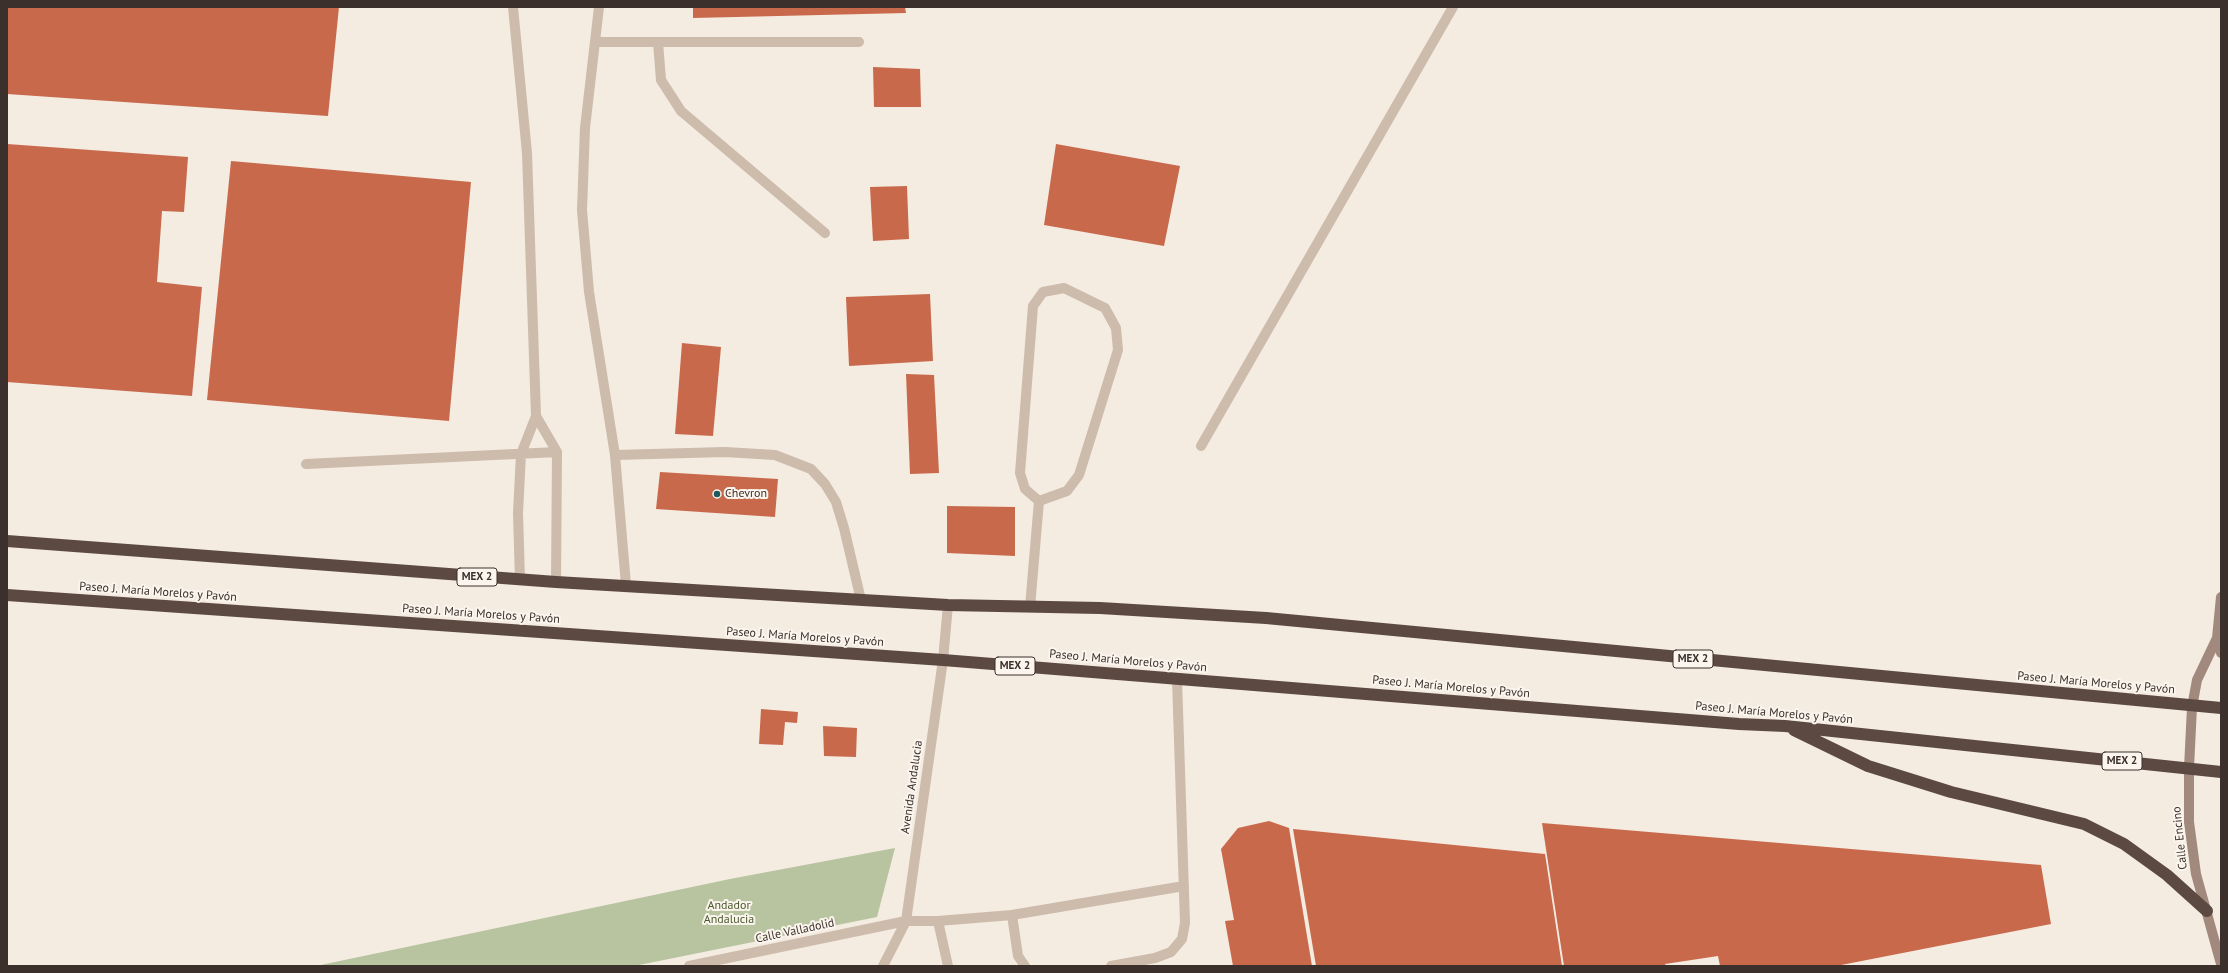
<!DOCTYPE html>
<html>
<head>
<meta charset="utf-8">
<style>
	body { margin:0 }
	#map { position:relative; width:2228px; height:973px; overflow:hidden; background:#f4ebe1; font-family:"PT Sans",sans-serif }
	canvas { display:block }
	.frame { position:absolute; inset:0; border:8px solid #3b302b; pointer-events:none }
</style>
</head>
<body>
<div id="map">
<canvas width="2228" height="973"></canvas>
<div class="frame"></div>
</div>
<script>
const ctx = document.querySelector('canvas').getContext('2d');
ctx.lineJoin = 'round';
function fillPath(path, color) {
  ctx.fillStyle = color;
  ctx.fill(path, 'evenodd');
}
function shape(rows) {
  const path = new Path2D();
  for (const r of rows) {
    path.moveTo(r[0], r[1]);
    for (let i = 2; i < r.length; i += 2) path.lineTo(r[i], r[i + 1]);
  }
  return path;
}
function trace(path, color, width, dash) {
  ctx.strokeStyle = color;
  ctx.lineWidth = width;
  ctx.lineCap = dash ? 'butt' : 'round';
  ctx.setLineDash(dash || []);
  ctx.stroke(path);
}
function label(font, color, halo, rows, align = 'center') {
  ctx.font = font + ' "PT Sans",sans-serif';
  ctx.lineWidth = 4;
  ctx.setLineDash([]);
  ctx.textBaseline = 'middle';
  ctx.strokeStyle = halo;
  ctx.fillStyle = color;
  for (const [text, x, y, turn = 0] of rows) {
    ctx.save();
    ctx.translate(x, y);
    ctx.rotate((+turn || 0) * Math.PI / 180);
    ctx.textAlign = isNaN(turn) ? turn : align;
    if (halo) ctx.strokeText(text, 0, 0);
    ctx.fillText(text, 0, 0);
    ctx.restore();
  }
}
fillPath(shape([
	[895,848,877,917,634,966,316,966,730,879]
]), '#b8c4a0');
fillPath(shape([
	[7,7,339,7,328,116,7,94],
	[693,7,905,7,906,13,693,18],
	[873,67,920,69,921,107,874,107],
	[7,144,188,157,184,212,162,211,157,282,202,287,192,396,7,382],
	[1056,144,1180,166,1164,246,1044,225],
	[231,161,471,182,449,421,207,400],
	[907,186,909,239,873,241,870,187],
	[930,294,933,361,849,366,846,297],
	[682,343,721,347,713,436,675,434],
	[906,374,934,375,939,473,910,474],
	[660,472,778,479,775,517,656,509],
	[947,506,1015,507,1015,556,947,553],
	[761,709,798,712,797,723,785,722,783,745,759,744],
	[823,726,857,728,856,757,824,756],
	[1269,821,1289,828,1312,966,1233,966,1225,921,1234,920,1221,849,1238,828],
	[1542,823,2041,865,2051,924,1836,966,1720,966,1718,956,1665,964,1666,966,1564,966],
	[1293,829,1545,854,1562,966,1316,966]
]), '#c8694b');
trace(shape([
	[513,7,527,153,536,416,521,454,518,513,520,580],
	[599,7,585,128,582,210,589,292,615,455,626,585],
	[595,42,859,42],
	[658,42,661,80,681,111,825,233],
	[536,416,557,452,556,582],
	[615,455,725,452,775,455,811,469,825,484,836,502,844,528,861,600],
	[306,464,557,452],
	[1030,607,1039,501,1025,489,1020,473,1033,306,1043,292,1064,288,1105,308,1116,328,1118,350,1079,475,1067,491,1039,501],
	[1012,915,1184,886],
	[938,921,1012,915,1018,956,1025,966],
	[1111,966,1155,958,1171,952,1182,939,1185,923,1177,679]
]), '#cdbbac', 10);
trace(shape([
	[1201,446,1453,7],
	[689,966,906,921,938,921,948,966],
	[883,966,906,921,943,660,948,605]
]), '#cdbbac', 10);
trace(shape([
	[2221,597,2217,638,2221,653],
	[2217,638,2197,680,2192,707,2189,768,2189,822,2196,874,2221,964]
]), '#a18a7d', 10);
trace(shape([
	[7,541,556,582,948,605,1100,608,1266,618,2221,708],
	[7,595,943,660,1739,724,1785,726,2221,772],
	[1794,730,1868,766,1951,792,2084,824,2124,844,2167,875,2207,911]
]), '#5c4a42', 12);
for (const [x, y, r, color] of [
	[717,494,4,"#1f5a5e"]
]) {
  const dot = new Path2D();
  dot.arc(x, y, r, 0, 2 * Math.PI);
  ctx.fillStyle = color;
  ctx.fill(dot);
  trace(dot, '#fbf5ee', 1.5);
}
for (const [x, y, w] of [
	[477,577,40],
	[1693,659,40],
	[1015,666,40],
	[2122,761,40]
]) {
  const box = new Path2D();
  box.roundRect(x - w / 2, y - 9, w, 18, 3);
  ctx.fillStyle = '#fbf5ee';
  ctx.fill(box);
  trace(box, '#3b302b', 1);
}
label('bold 11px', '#3b302b', null, [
	["MEX 2",477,577],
	["MEX 2",1693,659],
	["MEX 2",1015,666],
	["MEX 2",2122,761]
]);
label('12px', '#3b302b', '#fbf5ee', [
	["Chevron",725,494]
], 'left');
label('12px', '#3b302b', '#fbf5ee', [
	["Paseo J. María Morelos y Pavón",158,592,4],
	["Paseo J. María Morelos y Pavón",481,614,4],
	["Paseo J. María Morelos y Pavón",805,637,4],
	["Paseo J. María Morelos y Pavón",1128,661,5],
	["Paseo J. María Morelos y Pavón",2096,683,5],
	["Paseo J. María Morelos y Pavón",1451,687,5],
	["Paseo J. María Morelos y Pavón",1774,713,5],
	["Avenida Andalucia",912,787,-82],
	["Calle Encino",2180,838,-96],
	["Calle Valladolid",795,931,-12]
]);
label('12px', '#4a5a2e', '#fbf5ee', [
	["Andador",729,906],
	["Andalucia",729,920]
]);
</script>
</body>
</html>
